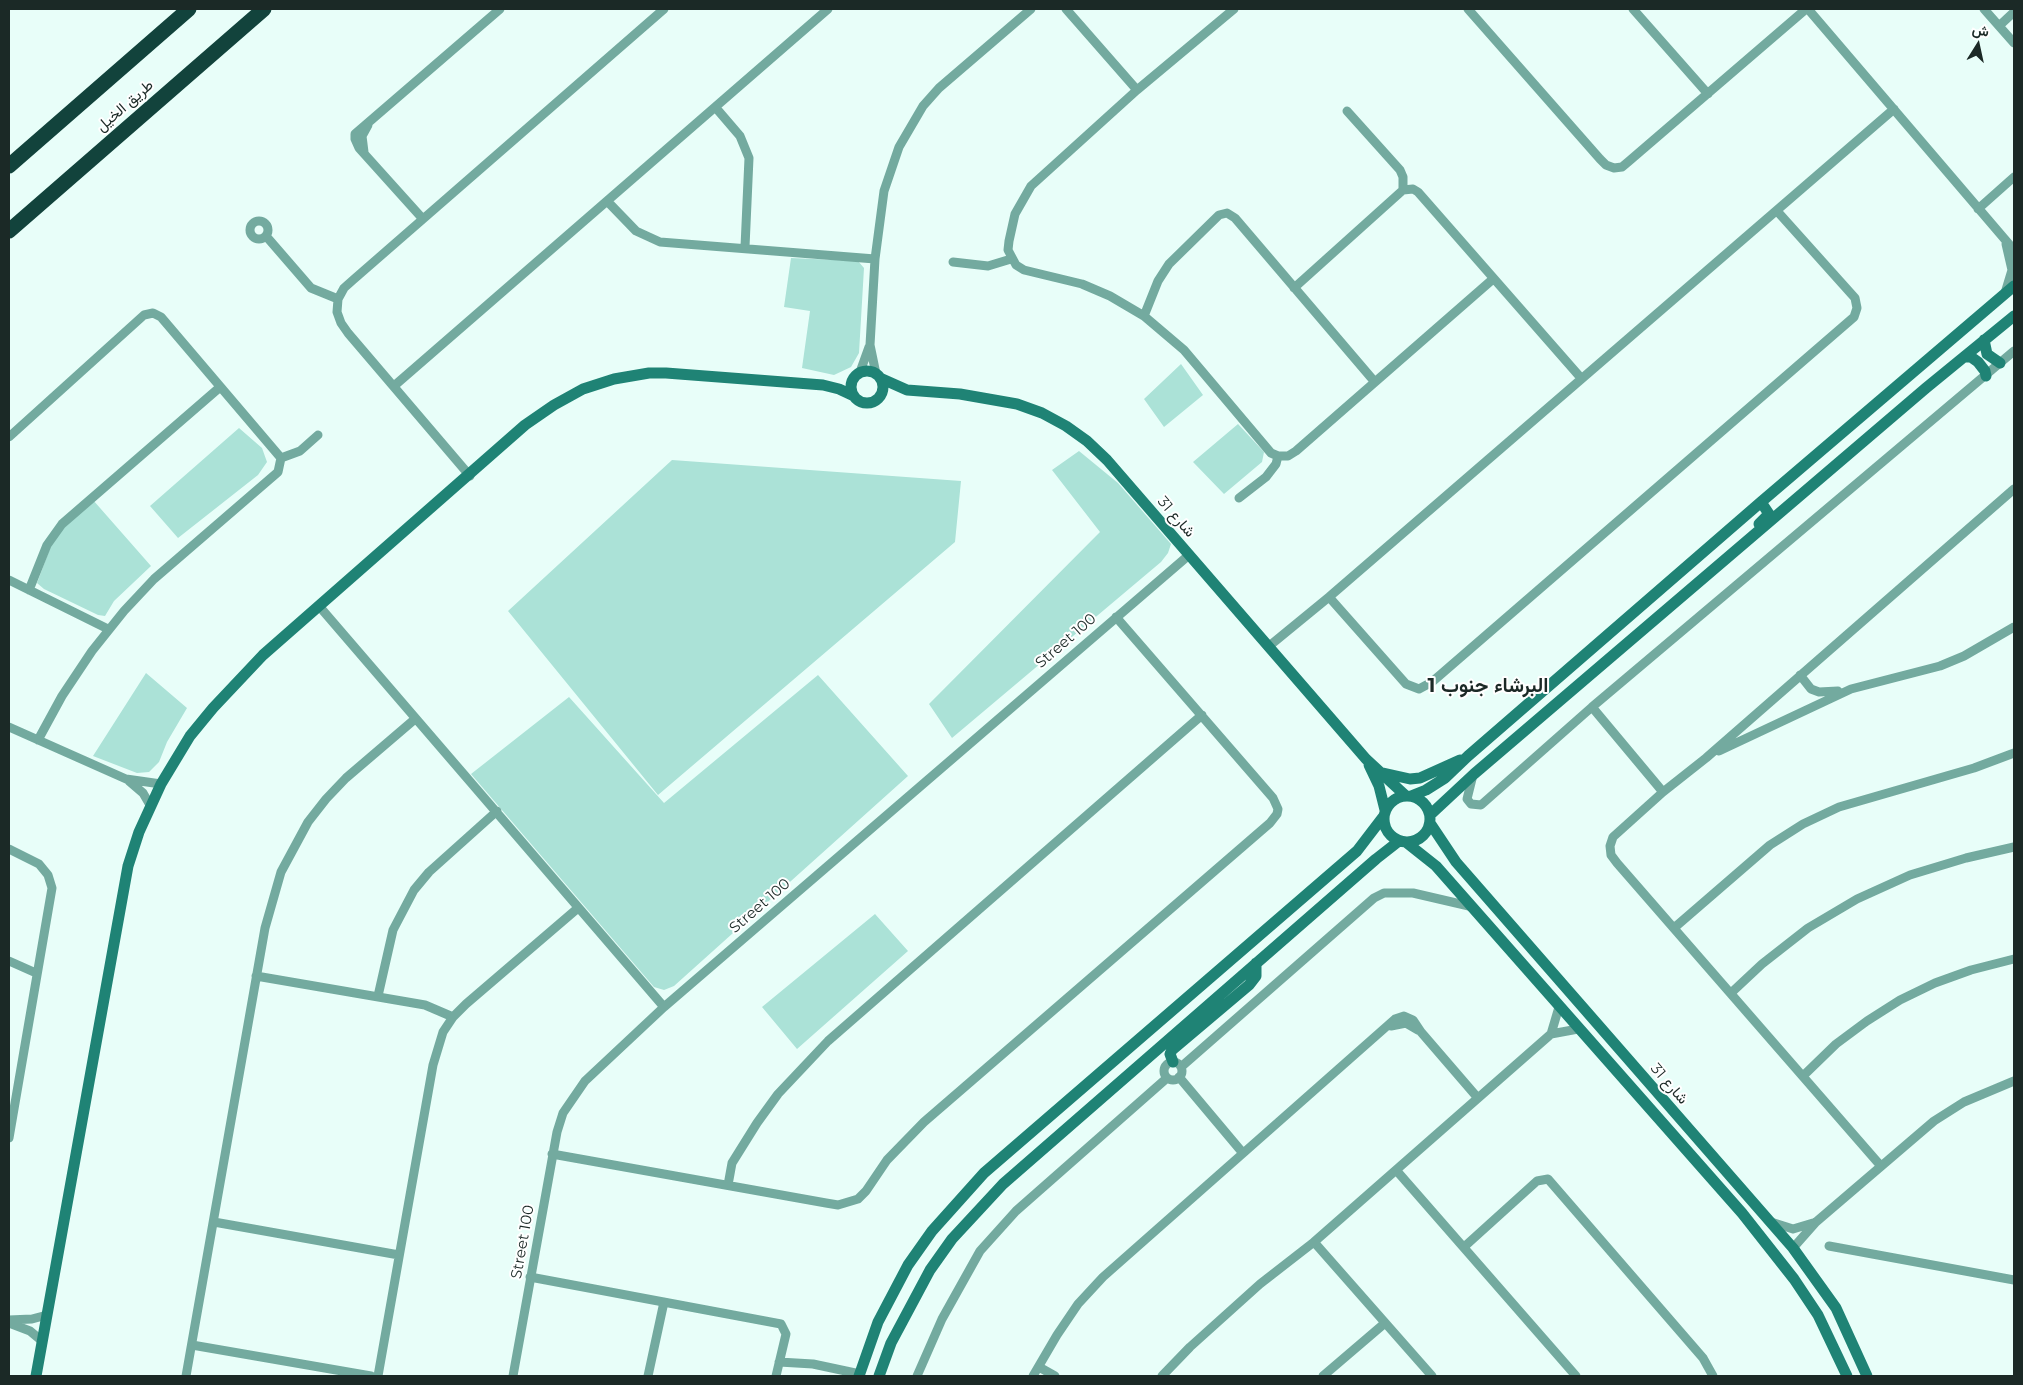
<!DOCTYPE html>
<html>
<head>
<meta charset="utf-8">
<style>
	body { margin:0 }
	#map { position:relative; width:2023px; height:1385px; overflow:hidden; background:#e8fef9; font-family:Montserrat,Vazirmatn,sans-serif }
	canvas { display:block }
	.frame { position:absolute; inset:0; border:10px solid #1b2926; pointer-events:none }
	.north { position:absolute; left:1953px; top:20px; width:50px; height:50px; -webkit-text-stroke:4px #fff; paint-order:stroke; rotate:10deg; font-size:14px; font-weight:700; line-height:20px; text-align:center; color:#1b2926 }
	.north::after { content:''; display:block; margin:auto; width:18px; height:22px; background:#1b2926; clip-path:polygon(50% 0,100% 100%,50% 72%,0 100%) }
</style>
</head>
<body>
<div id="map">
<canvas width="2023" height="1385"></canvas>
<div class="frame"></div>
<div class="north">ش</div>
</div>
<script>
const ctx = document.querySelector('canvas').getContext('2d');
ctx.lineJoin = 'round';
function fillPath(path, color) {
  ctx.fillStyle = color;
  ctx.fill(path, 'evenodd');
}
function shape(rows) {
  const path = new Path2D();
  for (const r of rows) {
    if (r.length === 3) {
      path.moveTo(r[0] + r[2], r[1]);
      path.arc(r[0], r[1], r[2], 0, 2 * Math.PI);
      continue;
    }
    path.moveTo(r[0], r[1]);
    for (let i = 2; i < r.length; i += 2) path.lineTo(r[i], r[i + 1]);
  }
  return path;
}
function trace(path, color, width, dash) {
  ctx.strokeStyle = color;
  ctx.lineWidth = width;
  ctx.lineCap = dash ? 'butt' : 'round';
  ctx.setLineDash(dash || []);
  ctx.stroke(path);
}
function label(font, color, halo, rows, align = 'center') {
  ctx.font = font + ' Montserrat,Vazirmatn,sans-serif';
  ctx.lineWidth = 4;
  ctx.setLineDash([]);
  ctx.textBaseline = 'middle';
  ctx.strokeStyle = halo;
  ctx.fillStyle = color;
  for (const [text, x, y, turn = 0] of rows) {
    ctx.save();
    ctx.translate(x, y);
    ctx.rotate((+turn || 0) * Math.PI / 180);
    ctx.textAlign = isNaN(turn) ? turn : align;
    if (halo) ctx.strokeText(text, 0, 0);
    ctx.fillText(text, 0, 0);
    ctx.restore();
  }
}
fillPath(shape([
	[791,258,858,261,864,268,859,353,851,367,834,375,802,368,810,311,784,307],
	[1181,364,1203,395,1164,427,1144,399],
	[1238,424,1264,452,1262,462,1224,494,1193,462],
	[239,428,262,448,267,462,258,475,178,538,150,506],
	[1079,451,1118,483,1171,544,1168,553,1161,562,952,738,929,704,1100,532,1052,470],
	[672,460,961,481,955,542,658,795,508,611],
	[93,500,151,566,114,601,105,616,98,615,44,589,37,583,52,543,64,527],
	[146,673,187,708,167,742,159,762,149,772,137,773,93,756],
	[818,675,908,776,674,986,664,990,654,987,471,774,569,697,664,803],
	[875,914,908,951,797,1049,762,1007]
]), '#abe2d7');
trace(shape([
	[1066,9,1137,90],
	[1234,9,1137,90,1031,186,1015,214,1009,241,1008,250,1016,265,1024,270,1082,284,1110,296,1144,316,1184,350,1271,453,1278,456,1288,456,1296,451,1493,279],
	[1468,9,1600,159,1606,165,1614,168,1622,167,1628,162,1806,9],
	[1633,9,1708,94],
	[1808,9,2014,250],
	[1984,9,2014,43],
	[1999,26,2014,12],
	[716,108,740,136,749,158,745,247],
	[1347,111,1400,170,1403,177,1403,190],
	[364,152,362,136,368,125],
	[608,202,636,231,660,242,875,259],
	[1978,209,2014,177],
	[422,218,359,148,355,139,355,134,500,9],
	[259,230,9],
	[266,236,311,288,338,299],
	[953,262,988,266,1011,259],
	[1294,288,1403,190,1413,189,1418,192,1581,378],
	[2005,293,2012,270,2006,244],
	[1144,316,1158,281,1169,264,1219,215,1227,213,1235,218,1374,381],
	[860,372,869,347],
	[876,374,870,345,875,259,884,191,899,147,923,106,939,88,1031,9],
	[394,386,828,9],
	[9,437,144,315,153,313,161,317,281,458,278,472,154,579,124,611,92,651,62,696,38,740],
	[281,458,300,451,318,435],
	[470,476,348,333,341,323,337,312,338,299,344,288,353,280,664,9],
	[1239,498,1266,477,1276,464,1278,456],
	[9,580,108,629],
	[29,590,47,545,62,524,219,388],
	[1329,597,1406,684,1419,689,1432,682,1854,317,1857,308,1855,298,1777,211],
	[319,606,664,1007],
	[1268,647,1329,597,1894,109],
	[1800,675,1811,689,1819,692,1838,691],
	[1592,707,1663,792],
	[9,727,126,779,161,784],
	[1719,751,1851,689,1940,666,1964,656,2014,627],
	[1473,775,1467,799,1471,804,1481,805,1592,707,2014,351],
	[129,781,143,793,150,805],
	[9,849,39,864,48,875,52,888,9,1138],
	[1674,928,1770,845,1803,824,1839,807,1974,768,2014,753],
	[9,961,36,973],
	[256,976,425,1005,453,1017],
	[1731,993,1762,964,1808,928,1857,899,1910,875,1966,858,2014,847],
	[378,996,393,930,414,890,429,872,497,811],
	[1391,1026,1406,1023,1418,1030],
	[1551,1034,1578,1029],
	[1173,1071,9],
	[1181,1067,1374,898,1384,893,1413,893,1469,906],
	[1803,1076,1836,1044,1867,1021,1900,1000,1935,983,1971,970,2014,959],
	[1179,1077,1242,1152],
	[552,1154,826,1203,838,1205,858,1199,866,1191,887,1160,924,1122,1270,823,1277,814,1278,809,1273,798,1116,617],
	[1880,1165,1617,863,1611,855,1610,846,1613,837,1663,792,1706,758,2014,489],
	[1396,1170,1576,1376],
	[728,1185,732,1163,757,1123,778,1094,828,1041,1202,715],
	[214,1222,399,1255],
	[1771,1222,1793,1229,1813,1223],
	[1314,1242,1432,1376],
	[1829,1246,2014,1280],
	[1464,1247,1537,1181,1548,1179,1703,1358,1713,1376],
	[1793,1248,1816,1222,1934,1121,1964,1102,2014,1081],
	[530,1277,781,1324,786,1334,776,1376],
	[9,1320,32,1319,47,1315],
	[9,1323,30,1331,42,1341],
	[192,1345,371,1376],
	[779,1362,813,1364,860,1374],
	[1039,1367,1055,1376],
	[186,1376,265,928,281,872,308,822,326,799,346,778,415,719],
	[378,1376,433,1065,443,1032,453,1017,466,1004,578,908],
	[513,1376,557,1132,563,1113,585,1081,664,1007,1189,555],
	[648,1376,664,1302],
	[917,1376,942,1319,980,1251,1016,1211,1167,1078],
	[1033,1376,1057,1335,1078,1304,1103,1277,1395,1019,1404,1016,1413,1020,1421,1032,1477,1097],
	[1162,1376,1190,1347,1260,1284,1314,1242,1551,1034,1559,1007],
	[1323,1376,1385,1323]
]), '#73aa9f', 9);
trace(shape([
	[1984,340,1987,354,2000,363],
	[1964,357,1971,357,1978,362,1985,371,1986,376],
	[867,387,16],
	[880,378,907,390,960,394,1017,404,1042,413,1066,426,1087,441,1107,460,1366,759,1406,796],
	[1759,524,1769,514,1761,502],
	[1369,765,1379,786,1385,810],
	[1383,773,1410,779,1420,778,1460,760],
	[1407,819,23],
	[1411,796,1426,790,1445,778,1468,756,1761,502,2014,286],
	[1430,815,1474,774,1926,388,2014,316],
	[1430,823,1456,862,1793,1248,1836,1308,1867,1376],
	[1407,843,1436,866,1742,1213,1794,1279,1818,1315,1847,1376],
	[1173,1062,1170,1054,1172,1050,1249,985,1256,976,1256,963],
	[36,1376,128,866,139,832,161,784,190,736,213,708,263,655,525,425,554,405,583,389,614,379,649,373,666,373,823,385,839,389,854,396],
	[859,1376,878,1322,908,1265,932,1231,984,1173,1357,851,1383,817],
	[879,1376,891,1343,930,1270,952,1239,1003,1184,1376,859,1399,841]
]), '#1f8375', 11);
trace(shape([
	[9,166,189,9],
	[9,231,264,9]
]), '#12433c', 15);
label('15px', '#1b2926', '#fff', [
	["طريق الخيل",125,106,-41],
	["شارع 31",1176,517,49],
	["Street 100",1066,641,-41],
	["Street 100",760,906,-41],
	["شارع 31",1669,1084,49],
	["Street 100",523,1242,-80]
]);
label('bold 20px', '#1b2926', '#fff', [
	["البرشاء جنوب 1",1488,686]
]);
</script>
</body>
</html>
